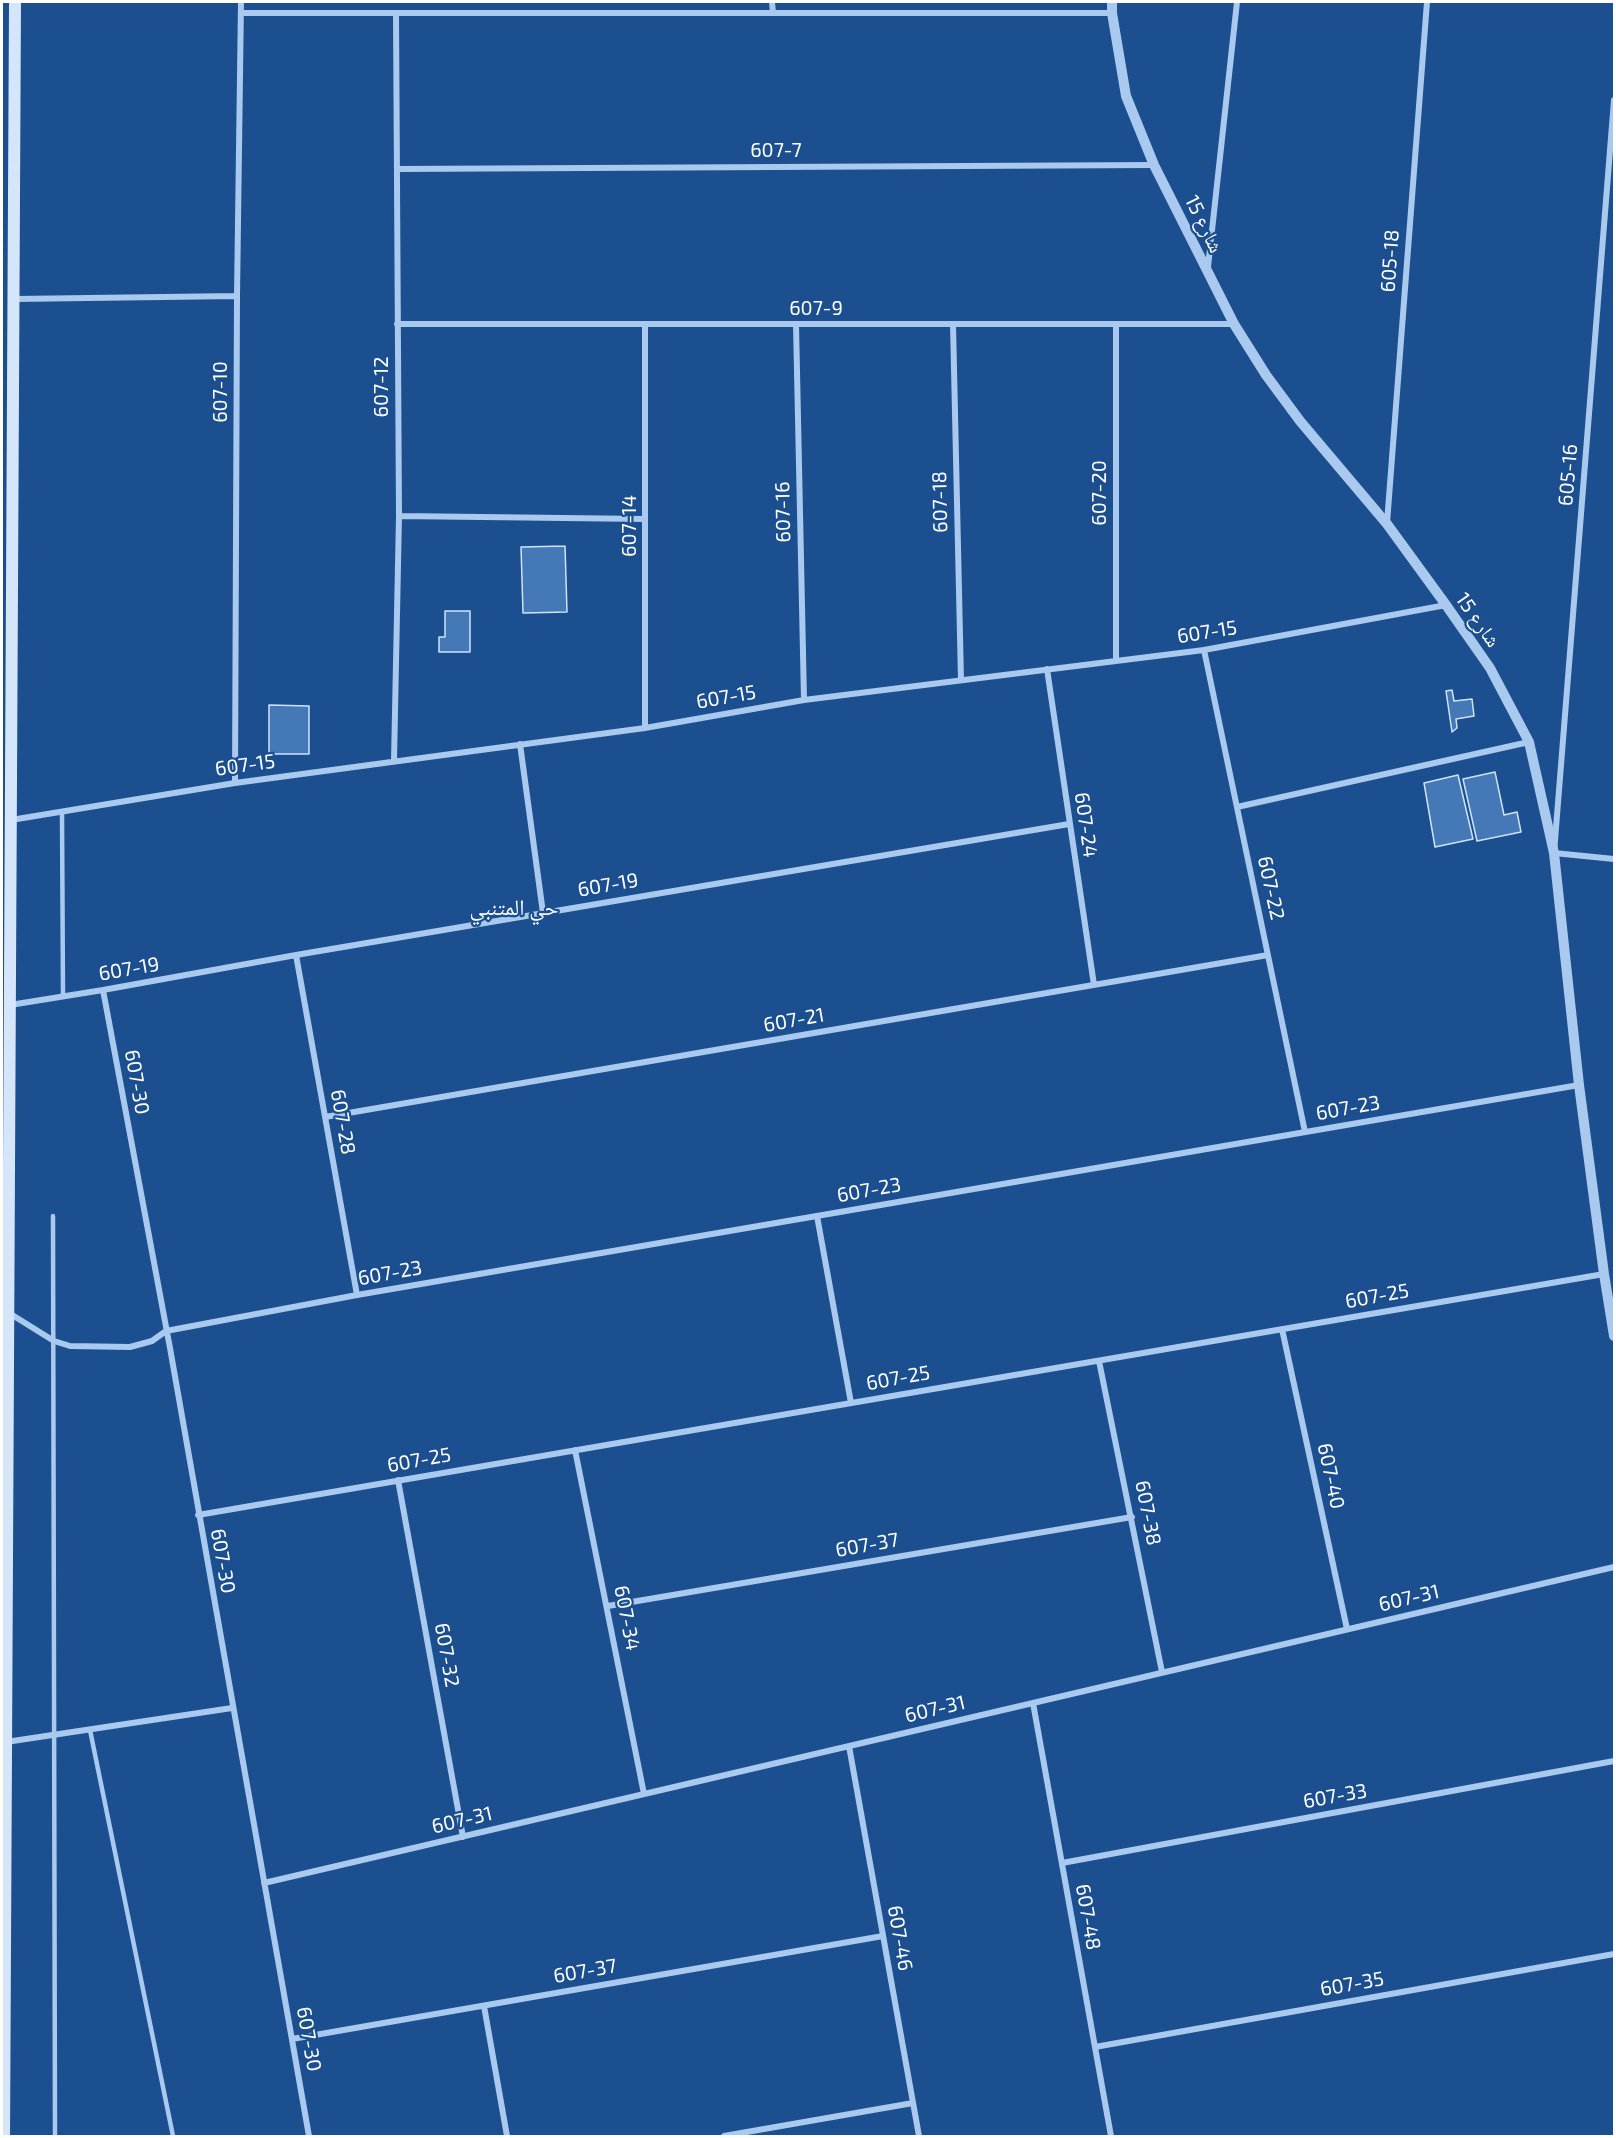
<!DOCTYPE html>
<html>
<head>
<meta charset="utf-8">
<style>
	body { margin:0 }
	#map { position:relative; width:1616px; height:2138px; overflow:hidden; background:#1b4f8f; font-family:"Exo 2",sans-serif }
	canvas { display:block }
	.frame { position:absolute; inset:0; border:3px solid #fff; pointer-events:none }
</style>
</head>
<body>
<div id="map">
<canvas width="1616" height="2138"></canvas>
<div class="frame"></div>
</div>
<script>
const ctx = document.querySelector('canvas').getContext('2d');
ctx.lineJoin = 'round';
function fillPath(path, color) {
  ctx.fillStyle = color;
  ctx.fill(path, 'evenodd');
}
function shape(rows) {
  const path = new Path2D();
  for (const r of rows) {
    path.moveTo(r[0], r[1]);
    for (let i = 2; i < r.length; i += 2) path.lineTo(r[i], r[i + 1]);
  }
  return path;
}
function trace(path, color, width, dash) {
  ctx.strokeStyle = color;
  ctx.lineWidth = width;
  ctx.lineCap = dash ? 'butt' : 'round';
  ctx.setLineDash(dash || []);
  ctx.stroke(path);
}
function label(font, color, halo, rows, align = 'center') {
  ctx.font = font + ' "Exo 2","Noto Naskh Arabic",sans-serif';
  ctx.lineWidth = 4.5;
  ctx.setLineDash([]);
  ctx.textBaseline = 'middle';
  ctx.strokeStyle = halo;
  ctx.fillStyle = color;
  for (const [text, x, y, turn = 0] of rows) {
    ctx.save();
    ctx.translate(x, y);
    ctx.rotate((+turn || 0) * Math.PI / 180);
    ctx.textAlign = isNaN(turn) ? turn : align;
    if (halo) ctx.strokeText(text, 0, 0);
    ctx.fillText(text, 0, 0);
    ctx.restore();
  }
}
const building = shape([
	[565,546,567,612,523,613,521,547,565,546],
	[445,611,470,611,470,652,439,652,439,637,445,637,445,611],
	[1452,690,1454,701,1472,699,1474,716,1456,719,1457,728,1452,732,1446,691,1452,690],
	[269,705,309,706,309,754,269,754,269,705],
	[1495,772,1504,815,1517,812,1521,832,1477,841,1463,779,1495,772],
	[1458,775,1473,839,1435,847,1424,783,1458,775]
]);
fillPath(building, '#4478b7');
trace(building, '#cfe3fa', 1.5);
trace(shape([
	[62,812,63,997],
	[53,1216,55,2136],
	[90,1730,173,2136]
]), '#a9c9ee', 4.5);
trace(shape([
	[772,2,773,13],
	[241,13,1112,13],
	[1614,100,1554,853,1614,859],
	[397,169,1154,165],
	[1208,267,1237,2],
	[14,299,237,296],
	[397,324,1234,324],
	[796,324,804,700],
	[953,324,961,680],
	[399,516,645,519],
	[1387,523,1427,2],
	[1204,650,1305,1132],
	[1116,661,1116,324],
	[1047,669,1094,985],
	[645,728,645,324],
	[520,744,543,913],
	[394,761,399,516,396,13],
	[235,783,237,296,241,2],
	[1237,807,1529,742],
	[11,820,235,783,645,728,804,700,1204,650,1446,605],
	[296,955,357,1295],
	[103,990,170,1348,309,2136],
	[10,1005,103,990,296,955,1069,824],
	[325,1117,1268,955],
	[817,1216,851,1403],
	[9,1313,54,1341,70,1346,130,1347,152,1341,166,1331,357,1295,1579,1085],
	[1282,1329,1347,1629],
	[1099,1361,1162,1672],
	[575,1450,644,1794],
	[398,1480,463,1837],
	[198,1515,1604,1274],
	[608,1606,1132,1517],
	[1033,1703,1111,2136],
	[6,1742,232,1708],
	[849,1746,919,2136],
	[1062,1863,1614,1761],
	[264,1883,1614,1567],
	[484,2006,507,2136],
	[292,2039,883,1936],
	[1095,2047,1614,1954],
	[724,2136,913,2103]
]), '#a9c9ee', 6);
trace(shape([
	[1112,2,1112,13,1126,96,1154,165,1234,324,1266,375,1300,421,1387,524,1446,605,1490,668,1529,742,1554,853,1579,1085,1604,1274,1614,1336]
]), '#a9c9ee', 10);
trace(shape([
	[4,2136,15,2]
]), '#d6e6fa', 12);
label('20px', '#fff', '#1b4f8f', [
	["607-7",776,150],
	["شارع 15",1204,224,64],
	["605-18",1390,261,-86],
	["607-9",816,308],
	["607-12",381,387,-90],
	["607-10",220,392,-90],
	["605-16",1568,475,-85],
	["607-20",1099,493,-90],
	["607-18",940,502,-91],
	["607-16",783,512,-91],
	["607-14",629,526,-90],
	["شارع 15",1478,620,55],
	["607-15",1207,632,-9],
	["607-15",726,697,-10],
	["607-15",245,765,-8],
	["607-24",1086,825,82],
	["607-19",608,885,-10],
	["607-22",1271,888,78],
	["607-19",129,969,-10],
	["607-21",794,1020,-10],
	["607-30",137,1082,80],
	["607-23",1348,1108,-10],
	["607-28",343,1122,80],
	["607-23",869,1190,-10],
	["607-23",390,1273,-10],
	["607-25",1377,1296,-10],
	["607-25",898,1378,-10],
	["607-25",419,1460,-10],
	["607-40",1331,1476,78],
	["607-38",1148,1513,79],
	["607-37",867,1545,-10],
	["607-30",223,1561,80],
	["607-31",1409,1598,-13],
	["607-34",627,1618,79],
	["607-32",447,1655,80],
	["607-31",935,1709,-13],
	["607-33",1335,1796,-10],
	["607-31",462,1820,-13],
	["607-48",1088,1917,80],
	["607-46",900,1938,80],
	["607-37",585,1971,-10],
	["607-35",1352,1984,-10],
	["607-30",309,2039,80]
]);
label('22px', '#fff', '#1b4f8f', [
	["حي المتنبي",514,908]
]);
</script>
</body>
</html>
